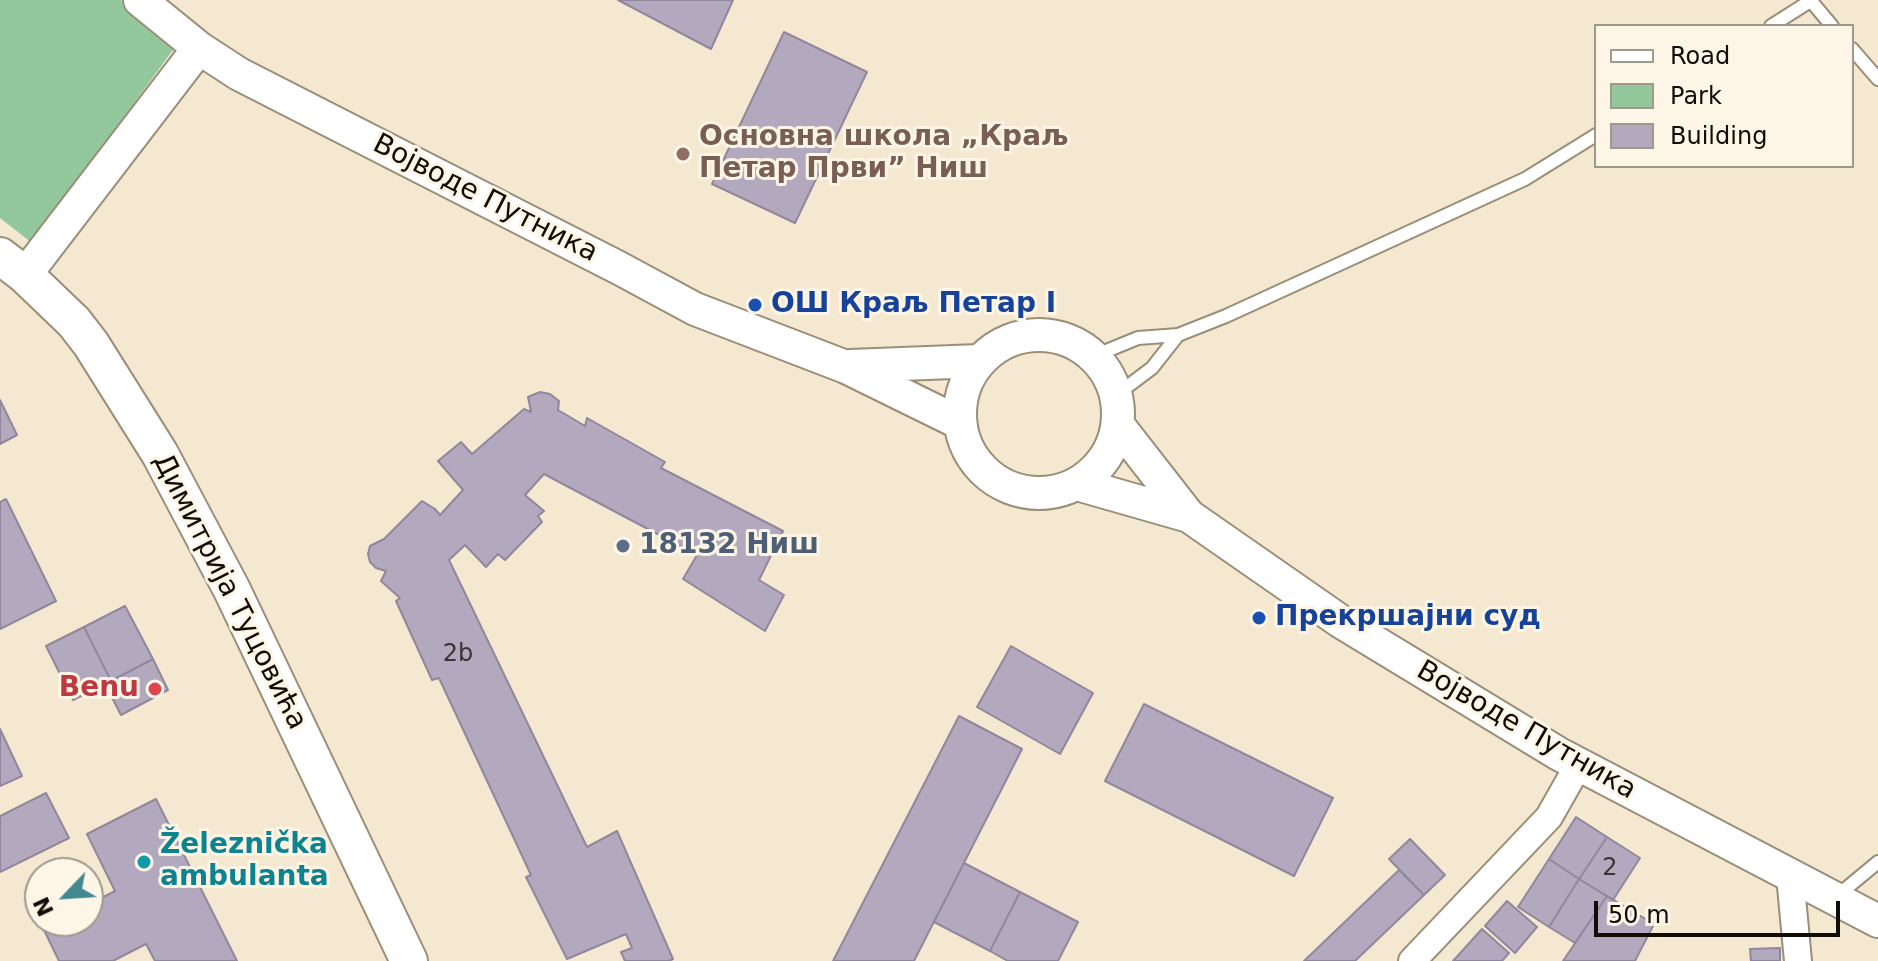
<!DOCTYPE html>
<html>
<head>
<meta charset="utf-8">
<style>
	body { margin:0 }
	#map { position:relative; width:1878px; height:961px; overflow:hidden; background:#f5e8d0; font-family:"DejaVu Sans",sans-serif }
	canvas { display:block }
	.legend { position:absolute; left:1594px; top:24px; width:260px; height:144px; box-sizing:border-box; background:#fdf6e7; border:2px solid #9f998d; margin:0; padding:10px 14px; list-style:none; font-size:24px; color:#110d06 }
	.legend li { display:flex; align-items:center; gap:16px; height:40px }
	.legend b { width:40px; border:2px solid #9f998d }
	.north { position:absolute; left:24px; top:857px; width:80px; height:80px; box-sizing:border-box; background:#fdf6e7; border:2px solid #9f998d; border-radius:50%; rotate:245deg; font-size:22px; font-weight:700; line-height:32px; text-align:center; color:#110d06 }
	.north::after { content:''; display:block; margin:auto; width:28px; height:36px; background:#428991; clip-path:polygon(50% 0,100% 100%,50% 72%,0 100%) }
	.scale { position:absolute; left:1594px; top:901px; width:246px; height:36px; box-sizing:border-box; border:4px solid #110d06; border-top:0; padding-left:10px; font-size:24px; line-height:28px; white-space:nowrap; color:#110d06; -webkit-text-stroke:6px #fdf6e7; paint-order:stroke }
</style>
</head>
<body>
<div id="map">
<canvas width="1878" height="961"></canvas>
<ul class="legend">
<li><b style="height:10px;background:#fff"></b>Road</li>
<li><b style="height:22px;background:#92c89b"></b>Park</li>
<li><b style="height:22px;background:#b3a9bf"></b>Building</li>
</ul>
<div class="north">N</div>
<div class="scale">50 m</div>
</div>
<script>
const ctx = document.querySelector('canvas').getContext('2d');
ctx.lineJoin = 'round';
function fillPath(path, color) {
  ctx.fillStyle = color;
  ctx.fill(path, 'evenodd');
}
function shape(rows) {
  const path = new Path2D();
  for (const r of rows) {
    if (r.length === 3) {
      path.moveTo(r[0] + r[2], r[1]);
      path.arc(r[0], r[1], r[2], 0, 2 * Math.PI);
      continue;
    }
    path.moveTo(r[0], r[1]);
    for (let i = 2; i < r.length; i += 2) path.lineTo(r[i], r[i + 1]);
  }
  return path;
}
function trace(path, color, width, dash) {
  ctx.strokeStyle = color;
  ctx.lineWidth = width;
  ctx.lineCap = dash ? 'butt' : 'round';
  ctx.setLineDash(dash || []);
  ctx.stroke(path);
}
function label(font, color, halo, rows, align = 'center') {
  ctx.font = font + ' "DejaVu Sans",sans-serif';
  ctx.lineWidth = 6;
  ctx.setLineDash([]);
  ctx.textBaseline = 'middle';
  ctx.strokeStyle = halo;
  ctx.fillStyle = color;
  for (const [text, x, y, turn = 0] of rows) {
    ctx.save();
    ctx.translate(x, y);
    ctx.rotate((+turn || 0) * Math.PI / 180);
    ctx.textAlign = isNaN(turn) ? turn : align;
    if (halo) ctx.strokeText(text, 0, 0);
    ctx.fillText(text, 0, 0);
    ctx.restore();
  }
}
fillPath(shape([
	[0,0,121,0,175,47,32,243,0,218]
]), '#92c89b');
const building = shape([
	[618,0,733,0,711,49,618,0],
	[784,32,867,72,795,223,712,184,784,32],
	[540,392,550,394,559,401,558,410,585,426,587,418,665,462,661,468,783,531,759,580,784,595,765,631,683,579,697,555,544,474,525,495,544,511,538,516,542,522,505,560,498,554,486,567,465,545,449,560,587,847,617,831,673,959,669,961,625,961,621,952,632,948,626,934,567,959,526,877,531,875,439,678,432,680,396,601,400,598,381,581,386,571,376,568,370,562,368,554,370,546,384,539,422,501,435,509,440,515,463,490,438,461,461,442,472,454,524,409,531,412,528,397,540,392],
	[0,400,17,435,0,444,0,400],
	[6,499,56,601,0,629,0,502,6,499],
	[125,606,153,659,111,681,84,627,125,606],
	[84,627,111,681,73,700,46,646,84,627],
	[1011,646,1093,693,1060,754,977,707,1011,646],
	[153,659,168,690,121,715,105,684,153,659],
	[1144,704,1333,798,1294,876,1105,781,1144,704],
	[959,716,1022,749,914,961,833,961,959,716],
	[0,729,22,776,0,786,0,729],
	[46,793,69,838,0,872,0,816,46,793],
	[156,799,237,961,155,961,146,944,113,961,59,961,43,928,56,921,88,921,88,905,115,891,87,834,156,799],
	[1576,817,1607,837,1579,879,1549,859,1576,817],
	[1607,837,1640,858,1613,900,1579,879,1607,837],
	[1410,839,1445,875,1424,895,1389,859,1410,839],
	[1549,859,1579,879,1549,927,1518,907,1549,859],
	[964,863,1020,892,990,951,934,922,964,863],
	[1399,870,1424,895,1355,961,1304,961,1399,870],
	[1579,879,1607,896,1575,943,1549,927,1579,879],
	[1020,892,1078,922,1058,961,1008,961,990,951,1020,892],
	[1607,896,1654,924,1635,961,1563,961,1607,896],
	[1507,901,1537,927,1515,953,1485,926,1507,901],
	[1482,929,1509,953,1502,961,1453,961,1482,929],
	[1780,948,1780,961,1751,961,1750,949,1780,948]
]);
fillPath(building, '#b3a9bf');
trace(building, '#91879d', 2);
const service = shape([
	[1811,1,1832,26],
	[1771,26,1812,0],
	[1852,49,1878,79],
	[1094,356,1138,338,1178,335,1226,316,1525,179,1596,135],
	[1116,395,1152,368,1178,335],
	[1837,896,1878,862]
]);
const minor = shape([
	[1790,876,1798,961],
	[1412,961,1549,817,1579,764]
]);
const tertiary = shape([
	[140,0,199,48,239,74,619,268,695,309,846,367,960,423],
	[25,275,199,48],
	[1039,414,79],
	[850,366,979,361],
	[1118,425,1189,516,1340,621,1559,754,1878,921],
	[1077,484,1189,516]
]);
const secondary = shape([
	[0,256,25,275,74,322,91,344,160,454,232,590,409,961]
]);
trace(service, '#9a8e78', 16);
trace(minor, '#9a8e78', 30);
trace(tertiary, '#9a8e78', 36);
trace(secondary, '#9a8e78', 40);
trace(service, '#fff', 12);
trace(minor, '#fff', 26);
trace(tertiary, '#fff', 32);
trace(secondary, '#fff', 36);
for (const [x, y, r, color] of [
	[683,154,8,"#8d6e63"],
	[755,305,8,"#1a4fb4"],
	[623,546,8,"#5c6f8a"],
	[1259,618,8,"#1a4fb4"],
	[155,689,8,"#e0444e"],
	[144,862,8,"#0f9aa8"]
]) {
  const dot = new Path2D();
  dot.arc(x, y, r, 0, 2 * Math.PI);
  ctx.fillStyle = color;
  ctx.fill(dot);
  trace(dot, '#fdf6e7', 3);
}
label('24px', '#3a3434', null, [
	["2b",458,655],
	["2",1610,869]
]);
label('bold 28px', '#785e54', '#fdf6e7', [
	["Основна школа „Краљ",699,138],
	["Петар Први” Ниш",699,170]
], 'left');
label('28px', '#110d06', '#fdf6e7', [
	["Војводе Путника",485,199,27],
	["Димитрија Туцовића",229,592,63],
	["Војводе Путника",1526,731,30]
]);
label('bold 28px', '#164399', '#fdf6e7', [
	["ОШ Краљ Петар I",771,305],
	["Прекршајни суд",1275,618]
], 'left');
label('bold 28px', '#4e5e75', '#fdf6e7', [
	["18132 Ниш",639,546]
], 'left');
label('bold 28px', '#be3a42', '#fdf6e7', [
	["Benu",139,689]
], 'right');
label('bold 28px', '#0d838f', '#fdf6e7', [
	["Železnička",160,846],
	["ambulanta",160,878]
], 'left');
</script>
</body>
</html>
